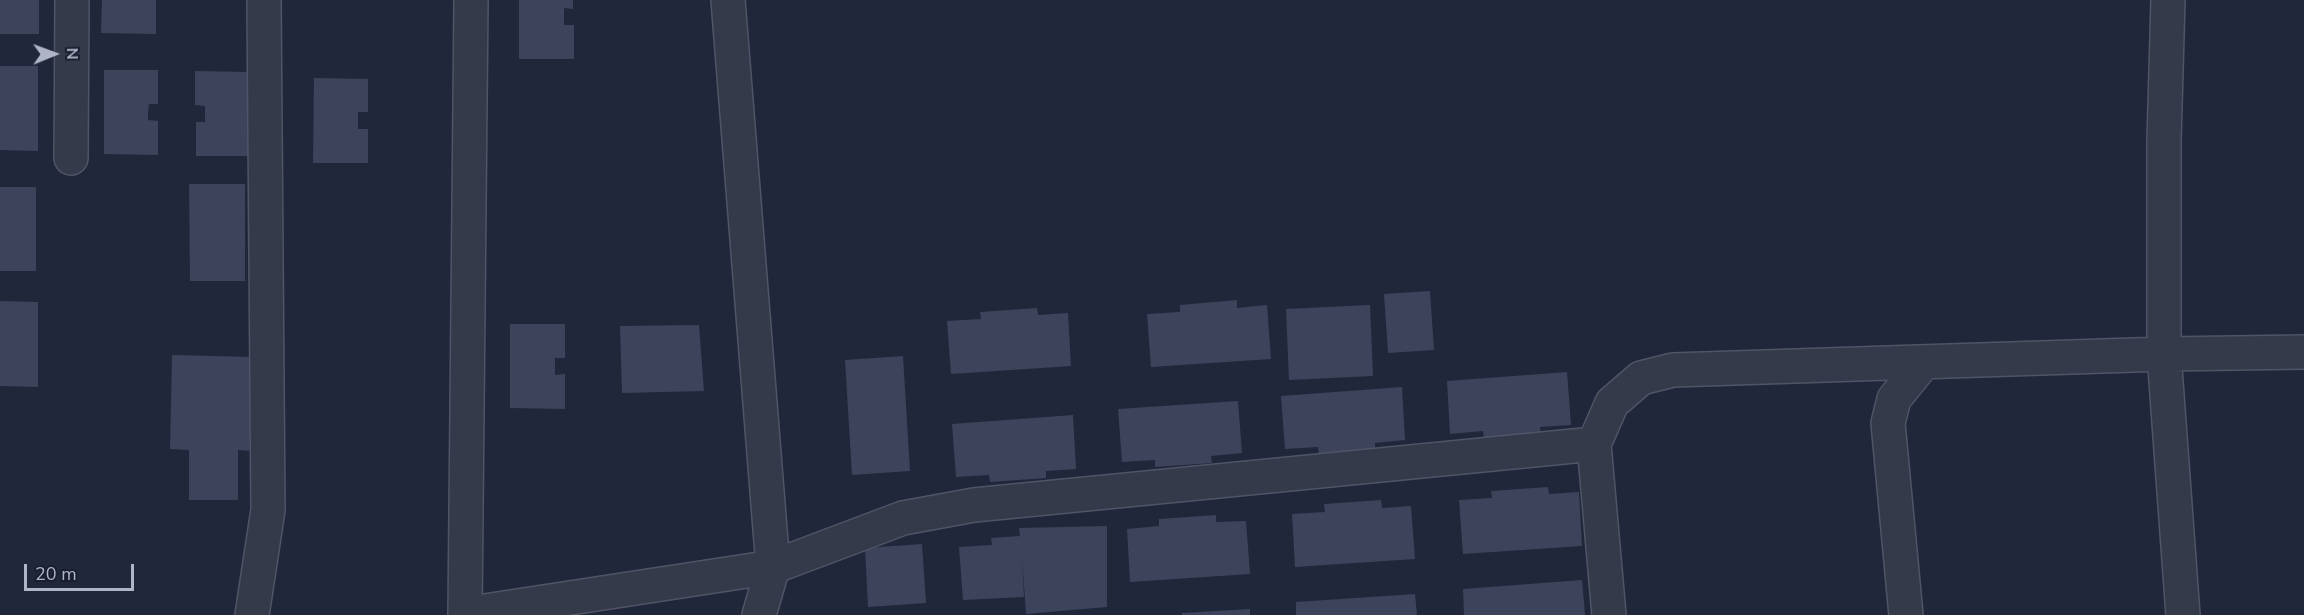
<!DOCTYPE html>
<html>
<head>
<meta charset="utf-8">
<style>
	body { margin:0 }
	#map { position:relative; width:2304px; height:615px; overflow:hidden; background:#21273b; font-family:"Nunito Sans",sans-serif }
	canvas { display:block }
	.north { position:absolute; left:24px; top:24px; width:60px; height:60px; -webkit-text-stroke:4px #1a1f30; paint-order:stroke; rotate:89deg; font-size:16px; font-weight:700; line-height:24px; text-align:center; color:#b0b4c7 }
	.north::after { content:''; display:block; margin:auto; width:21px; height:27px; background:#b0b4c7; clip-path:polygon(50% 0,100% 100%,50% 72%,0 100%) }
	.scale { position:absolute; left:24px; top:564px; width:110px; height:27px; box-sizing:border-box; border:3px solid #b0b4c7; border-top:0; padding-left:8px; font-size:18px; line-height:21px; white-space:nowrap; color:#b0b4c7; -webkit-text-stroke:4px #1a1f30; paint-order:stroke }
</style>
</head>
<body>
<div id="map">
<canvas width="2304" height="615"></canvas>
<div class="north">N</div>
<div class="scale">20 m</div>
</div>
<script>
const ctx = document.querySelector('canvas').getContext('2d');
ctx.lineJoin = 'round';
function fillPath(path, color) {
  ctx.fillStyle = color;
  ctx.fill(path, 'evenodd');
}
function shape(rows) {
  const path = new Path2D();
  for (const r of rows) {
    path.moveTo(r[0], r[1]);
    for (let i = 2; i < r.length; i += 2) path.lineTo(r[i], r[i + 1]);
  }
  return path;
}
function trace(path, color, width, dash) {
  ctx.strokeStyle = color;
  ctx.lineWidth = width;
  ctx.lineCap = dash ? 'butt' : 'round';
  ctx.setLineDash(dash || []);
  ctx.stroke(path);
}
fillPath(shape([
	[0,0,39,0,39,34,0,34],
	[102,0,156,0,156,34,101,33],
	[519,0,573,0,573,9,564,8,564,25,574,25,574,59,519,59],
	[0,66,38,66,38,151,0,150],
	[104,70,158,70,158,104,149,104,148,113,148,120,158,121,158,155,104,154],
	[195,71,250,72,250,156,196,156,196,122,205,122,205,106,195,105],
	[314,78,368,79,368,112,358,112,358,129,368,129,368,163,313,163],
	[189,184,245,184,245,281,190,281],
	[0,187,36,187,36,271,0,271],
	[1430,291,1434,350,1388,353,1384,294],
	[1237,300,1237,308,1267,305,1271,359,1151,367,1147,314,1180,312,1180,305],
	[0,301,38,302,38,387,0,386],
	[1370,305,1373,376,1289,380,1286,309],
	[1037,308,1038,315,1068,313,1071,366,951,374,947,321,981,319,980,312],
	[510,324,565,324,565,358,555,358,555,375,565,374,565,409,510,408],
	[699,325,704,391,622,393,620,326],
	[172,355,255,357,253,451,238,450,238,500,189,500,189,450,170,449],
	[903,356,910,471,852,475,845,360],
	[1567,372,1571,425,1540,427,1541,435,1484,438,1483,431,1450,434,1447,381],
	[1402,387,1405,440,1375,443,1375,450,1319,454,1318,447,1285,449,1281,396],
	[1238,401,1242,453,1211,456,1212,463,1184,465,1155,467,1155,460,1122,462,1118,409],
	[1073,415,1076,469,1046,471,1046,478,990,482,989,475,956,477,952,424],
	[1548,487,1549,494,1579,492,1582,546,1463,554,1459,500,1492,498,1491,491],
	[1381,500,1382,508,1411,506,1415,559,1295,567,1292,514,1325,512,1324,504],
	[1216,515,1216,522,1246,521,1250,574,1130,582,1127,529,1159,526,1159,519],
	[1107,526,1107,607,1026,614,1022,557,1024,597,963,600,959,547,992,545,991,538,1020,536,1019,528],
	[922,544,926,603,868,607,865,548],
	[1582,580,1585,615,1464,615,1463,589],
	[1415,594,1417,615,1296,615,1296,602],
	[1250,609,1250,615,1182,615,1182,613]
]), '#3c435b');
const street = shape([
	[471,0,465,614,773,567,903,518,974,505,1594,444],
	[728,0,773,567,759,615],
	[2168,0,2164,141,2164,354,2183,615],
	[71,158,72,0],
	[252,615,268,510,264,0],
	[1609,615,1594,444,1612,403,1641,378,1673,370,2164,354,2304,352],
	[1906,615,1888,423,1894,399,1924,362]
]);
trace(street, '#505466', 36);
trace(street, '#353a4b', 33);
</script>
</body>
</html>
